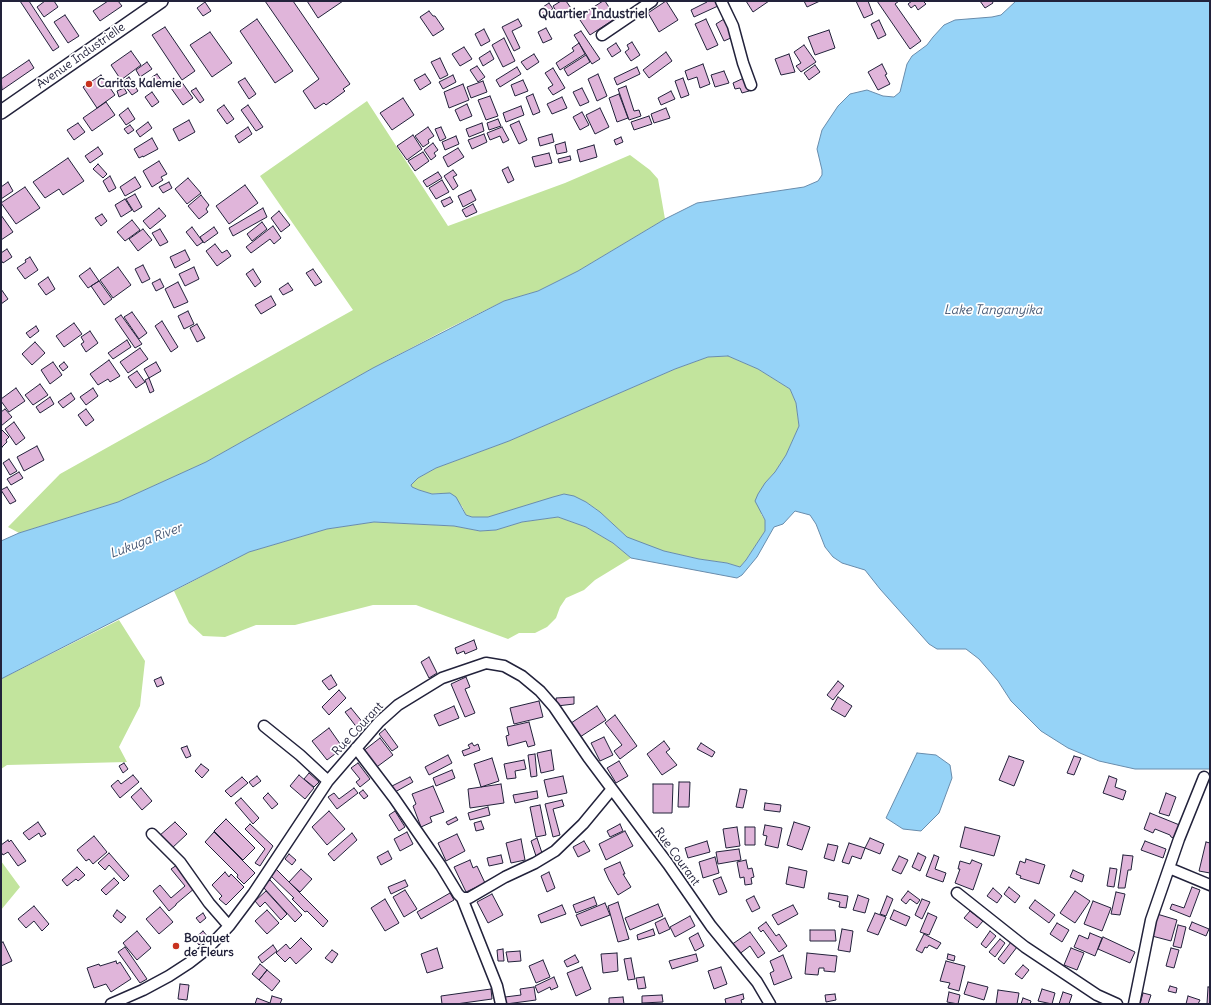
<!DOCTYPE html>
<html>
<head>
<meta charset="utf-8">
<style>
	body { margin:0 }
	#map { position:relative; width:1211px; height:1005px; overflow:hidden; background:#fff; font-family:Delius,sans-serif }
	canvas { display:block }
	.frame { position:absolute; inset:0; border:2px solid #22223b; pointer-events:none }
</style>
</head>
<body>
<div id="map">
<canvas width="1211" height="1005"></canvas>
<div class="frame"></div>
</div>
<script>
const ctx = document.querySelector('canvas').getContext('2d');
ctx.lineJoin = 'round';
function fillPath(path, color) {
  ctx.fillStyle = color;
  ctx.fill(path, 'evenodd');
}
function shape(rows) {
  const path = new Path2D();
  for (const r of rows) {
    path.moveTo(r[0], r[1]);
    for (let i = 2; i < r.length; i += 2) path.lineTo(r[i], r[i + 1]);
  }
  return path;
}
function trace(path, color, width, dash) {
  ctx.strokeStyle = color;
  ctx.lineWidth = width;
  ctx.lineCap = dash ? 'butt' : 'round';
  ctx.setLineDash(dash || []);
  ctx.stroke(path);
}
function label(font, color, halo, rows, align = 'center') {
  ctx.font = font + ' Delius,sans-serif';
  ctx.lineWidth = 3.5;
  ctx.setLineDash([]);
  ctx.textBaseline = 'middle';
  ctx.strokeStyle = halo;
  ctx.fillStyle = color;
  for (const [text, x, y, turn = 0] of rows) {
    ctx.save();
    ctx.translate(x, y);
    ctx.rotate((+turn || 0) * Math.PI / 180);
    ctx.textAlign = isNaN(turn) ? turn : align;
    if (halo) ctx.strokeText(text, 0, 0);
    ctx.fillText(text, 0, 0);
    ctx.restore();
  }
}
fillPath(shape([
	[367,101,448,226,565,183,630,155,650,170,658,179,665,219,578,271,538,291,504,301,447,329,373,368,206,462,118,502,19,533,8,527,60,474,353,310,260,176],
	[728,356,758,369,790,389,796,403,799,426,786,455,775,472,765,483,761,514,765,520,765,531,746,560,740,567,727,563,699,559,664,551,644,545,627,537,600,512,586,502,564,494,488,517,472,517,466,515,462,506,443,493,432,494,419,490,412,487,411,485,418,478,436,468,509,441,675,369,708,357],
	[558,517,586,527,613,543,631,558,595,580,584,590,566,598,560,607,556,618,547,627,535,633,519,633,508,639,416,605,373,605,295,625,256,625,225,637,203,636,189,623,174,591,249,552,327,529,374,522,454,526,480,531,496,530,522,522],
	[119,620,145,661,140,706,119,747,127,762,7,765,1,769,1,679],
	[1,861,20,887,1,910]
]), '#c2e49d');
const water = shape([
	[1016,1,1210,1,1210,769,1135,769,1099,761,1068,748,1041,731,1011,701,998,681,979,659,966,649,937,649,929,644,880,589,865,570,842,563,833,557,825,547,816,524,810,515,795,511,783,524,774,527,757,557,742,575,737,578,631,558,613,543,586,527,558,517,522,522,496,530,480,531,454,526,374,522,327,529,249,552,1,679,1,541,19,533,118,502,206,462,373,368,504,301,538,291,578,271,665,219,697,203,804,187,818,181,822,175,822,170,817,149,822,130,838,106,850,94,867,90,883,96,894,97,900,92,907,64,912,56,927,45,933,37,944,25,955,20,992,17,1001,15,1016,1],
	[728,356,758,369,790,389,796,403,799,426,786,455,775,472,765,483,758,494,755,501,765,520,765,531,746,560,740,567,727,563,699,559,664,551,627,537,600,512,586,502,574,496,564,494,553,497,488,517,472,517,466,515,456,497,450,493,432,494,419,490,412,487,411,485,418,478,436,468,509,441,675,369,708,357,728,356],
	[917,753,936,755,950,765,952,778,939,813,921,831,903,829,886,818,917,753]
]);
fillPath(water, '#96d3f7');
trace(water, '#688cac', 1);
const building = shape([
	[20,1,29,1,59,47,53,51,20,1],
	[45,1,54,1,58,7,44,17,37,7,45,1],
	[108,1,118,1,122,6,100,21,93,11,108,1],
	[265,1,293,1,350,84,343,89,345,91,326,105,324,103,315,109,303,91,319,79,265,1],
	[307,1,343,1,318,18,307,1],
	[561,1,566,1,573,11,561,19,553,6,561,1],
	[603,1,605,1,616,18,590,35,578,17,603,1],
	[666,1,678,20,659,32,648,13,666,1],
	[706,1,716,1,718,6,694,17,691,10,707,2,706,1],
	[746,1,769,1,753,12,746,1],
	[804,1,820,1,807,7,804,1],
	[856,1,868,1,873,14,864,18,856,1],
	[877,1,899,1,895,4,921,41,910,49,877,1],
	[912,1,923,1,926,4,918,10,915,5,911,8,908,4,912,1],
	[980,1,992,1,993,3,985,8,980,1],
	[205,2,211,11,203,16,197,8,205,2],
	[549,3,553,9,543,15,540,9,549,3],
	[429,11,433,16,435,16,444,29,433,36,420,17,429,11],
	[65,15,79,36,68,43,54,22,65,15],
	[257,19,293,71,275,83,240,31,257,19],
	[518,19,522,26,512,31,520,48,514,51,502,27,518,19],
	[706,19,718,45,707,50,695,24,706,19],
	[724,19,733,37,724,41,716,24,724,19],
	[879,20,886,35,878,39,871,24,879,20],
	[165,27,195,71,182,80,152,35,165,27],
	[546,28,552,39,543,43,538,32,546,28],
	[484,29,490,41,481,46,475,34,484,29],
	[829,30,835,48,815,55,808,37,829,30],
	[581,31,600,59,592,64,574,35,581,31],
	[210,32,232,63,212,77,190,45,210,32],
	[504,38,515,61,503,67,492,45,504,38],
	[632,42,640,55,631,61,625,52,629,49,627,45,632,42],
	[579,43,585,54,560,70,556,63,574,51,572,48,579,43],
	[616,43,621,51,612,57,607,49,616,43],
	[804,45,816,62,801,72,796,66,801,63,794,52,804,45],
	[464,47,472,59,460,66,452,54,464,47],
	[131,51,141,65,121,80,111,65,131,51],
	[490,51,494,59,483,66,479,58,490,51],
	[666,52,672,61,649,78,643,70,666,52],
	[534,54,539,62,527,70,521,62,534,54],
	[789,54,795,72,781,75,775,59,789,54],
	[586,55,590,62,568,76,564,69,586,55],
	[440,58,448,75,440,79,431,62,440,58],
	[29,60,34,68,2,90,1,79,29,60],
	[147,62,152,69,140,77,136,70,147,62],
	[703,64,710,84,700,88,697,77,688,80,685,71,703,64],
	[882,64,887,74,885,75,890,84,878,90,868,72,882,64],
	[815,65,820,72,809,80,804,73,815,65],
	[477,66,485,77,478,82,470,70,477,66],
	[517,67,521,74,500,87,496,80,517,67],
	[637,67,640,74,617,85,614,78,637,67],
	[553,68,565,88,553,95,548,88,553,85,545,73,553,68],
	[724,71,729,83,715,87,711,75,724,71],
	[157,74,162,81,157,85,152,77,157,74],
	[425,74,431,83,420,90,414,80,425,74],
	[598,74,607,96,597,101,588,79,598,74],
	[101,75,115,95,97,108,83,87,101,75],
	[453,75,456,82,443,89,439,82,453,75],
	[129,77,138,91,132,95,122,82,129,77],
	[245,78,256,94,249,99,238,82,245,78],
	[683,78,689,95,681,98,675,81,683,78],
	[744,78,749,91,742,93,740,88,735,89,733,83,744,78],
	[523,80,528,91,515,96,511,85,523,80],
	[181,81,193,98,183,105,171,88,181,81],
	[483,81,487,92,471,98,467,87,483,81],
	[463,84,469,100,449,108,444,92,463,84],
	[626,86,634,111,639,110,641,116,629,120,618,89,626,86],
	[124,88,127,93,119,97,117,91,124,88],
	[196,88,204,100,200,103,191,91,196,88],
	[582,88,589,102,580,106,573,92,582,88],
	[671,91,675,99,661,105,658,98,671,91],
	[152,92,159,102,152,107,145,97,152,92],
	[533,94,540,112,533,115,526,97,533,94],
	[619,94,628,118,617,122,609,98,619,94],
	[490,96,498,116,486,120,478,100,490,96],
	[562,97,567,108,552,114,547,104,562,97],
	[403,98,414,115,392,130,380,113,403,98],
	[106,102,115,115,92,131,83,118,106,102],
	[467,104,472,116,460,121,455,110,467,104],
	[224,105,234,119,227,124,217,110,224,105],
	[248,105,263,127,256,131,241,110,248,105],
	[521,106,524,115,506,122,503,113,521,106],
	[128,108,135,119,126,125,119,115,128,108],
	[600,108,609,127,595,134,586,115,600,108],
	[666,108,670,118,654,123,651,114,666,108],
	[582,112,589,125,580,130,573,117,582,112],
	[649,116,652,124,634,130,631,122,649,116],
	[498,119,501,126,489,130,487,123,498,119],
	[189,120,195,132,179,141,173,129,189,120],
	[519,121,527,140,519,144,510,125,519,121],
	[148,122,152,128,140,137,136,131,148,122],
	[78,123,85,132,74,140,67,130,78,123],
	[482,123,484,131,469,137,466,129,482,123],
	[130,125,134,130,128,134,124,129,130,125],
	[248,127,252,134,239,143,235,136,248,127],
	[428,127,434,136,428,140,429,143,423,147,415,136,428,127],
	[441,127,446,138,440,141,435,129,441,127],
	[502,127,509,140,503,143,500,136,490,140,487,133,502,127],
	[484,134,487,142,472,149,468,140,484,134],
	[552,134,554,142,540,146,538,138,552,134],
	[413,135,422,149,407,160,397,146,413,135],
	[456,136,459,144,445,150,442,142,456,136],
	[621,137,623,142,616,145,614,140,621,137],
	[152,138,158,149,143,157,143,156,139,158,134,149,152,138],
	[565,142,567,152,557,154,555,145,565,142],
	[433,143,438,150,434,153,436,156,431,160,424,150,433,143],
	[594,145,597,157,580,162,577,150,594,145],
	[98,147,103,154,90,163,85,156,98,147],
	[458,148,464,157,448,167,443,157,458,148],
	[423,152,429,161,415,171,408,161,423,152],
	[549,153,552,163,535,167,532,157,549,153],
	[570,156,571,160,559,163,558,159,570,156],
	[68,158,84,181,63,195,59,189,45,198,33,182,68,158],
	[159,161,167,174,161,177,163,180,152,187,143,171,159,161],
	[98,164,107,174,103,178,93,169,98,164],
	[508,167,514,180,508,183,502,170,508,167],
	[453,170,457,175,453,177,458,186,453,190,444,176,453,170],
	[438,172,442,178,427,187,423,181,438,172],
	[110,176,116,188,109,192,103,181,110,176],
	[135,177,141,187,125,196,120,187,135,177],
	[188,178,201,193,187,204,175,189,188,178],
	[442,180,449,192,436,199,429,188,442,180],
	[8,182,13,191,1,199,1,187,8,182],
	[169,182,172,188,163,193,159,187,169,182],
	[245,185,258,203,229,224,216,206,245,185],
	[25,187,40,208,16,224,1,203,25,187],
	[471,190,476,200,463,207,458,196,471,190],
	[135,194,142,207,134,212,126,199,135,194],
	[201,195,209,205,206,209,208,212,199,219,188,206,201,195],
	[450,197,453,202,444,207,441,201,450,197],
	[125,199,132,210,121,217,115,205,125,199],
	[473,204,477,212,466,217,462,210,473,204],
	[159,208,166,216,150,229,143,221,159,208],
	[263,208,267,217,233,236,229,228,263,208],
	[279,211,290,225,281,232,271,218,279,211],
	[102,214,107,221,101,226,95,218,102,214],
	[1,215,13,232,1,240,1,215],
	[132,220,140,230,125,241,117,232,132,220],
	[262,222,267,229,252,241,247,234,262,222],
	[273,226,281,238,274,244,270,239,251,253,246,247,273,226],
	[192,227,203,242,197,246,186,232,192,227],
	[214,227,218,233,204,243,200,237,214,227],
	[143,229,152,240,138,251,129,239,143,229],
	[160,229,168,242,160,246,152,233,160,229],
	[215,244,222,253,227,250,231,256,217,266,206,251,215,244],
	[7,249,12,257,3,263,1,260,1,253,7,249],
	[185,250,190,260,175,268,170,257,185,250],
	[30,257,38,270,25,279,17,268,26,262,25,260,30,257],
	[143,265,150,279,142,283,135,269,143,265],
	[118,267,131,285,113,298,100,280,118,267],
	[194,267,199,279,185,286,179,274,194,267],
	[90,268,99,281,88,288,79,276,90,268],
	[253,269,261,282,255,287,246,274,253,269],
	[313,269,322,282,315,286,306,273,313,269],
	[48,277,55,289,46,295,38,284,48,277],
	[160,279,164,287,156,291,152,283,160,279],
	[99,281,112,299,104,305,91,286,99,281],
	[178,282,188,302,174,308,165,289,178,282],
	[288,283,293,290,283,295,279,289,288,283],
	[1,289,8,299,1,304,1,289],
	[271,296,276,305,261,314,255,305,271,296],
	[188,311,194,324,184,329,178,316,188,311],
	[132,312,147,333,139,339,124,317,132,312],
	[121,315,142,344,135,348,115,319,121,315],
	[162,321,178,347,171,352,155,326,162,321],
	[74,323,82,334,64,347,56,336,74,323],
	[197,324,205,338,197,342,190,328,197,324],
	[36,326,39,331,30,338,26,333,36,326],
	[90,331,98,343,86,352,81,344,84,342,81,337,90,331],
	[127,340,131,347,113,359,108,353,127,340],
	[35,342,45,353,32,365,22,354,35,342],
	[140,348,148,359,128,373,120,362,140,348],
	[109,360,120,376,110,382,108,379,98,385,90,374,109,360],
	[53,362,62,375,50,384,41,370,53,362],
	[64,362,68,367,63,371,59,366,64,362],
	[156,362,161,371,149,378,144,369,156,362],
	[137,371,145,382,136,388,128,377,137,371],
	[149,378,154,391,150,393,145,380,149,378],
	[40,384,48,395,33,405,25,395,40,384],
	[16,388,25,401,9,412,1,401,1,399,16,388],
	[93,388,98,396,86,405,80,397,93,388],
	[71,393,75,399,63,408,58,402,71,393],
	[50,397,54,404,40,413,36,407,50,397],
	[5,409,12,417,1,426,1,412,5,409],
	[86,409,94,420,86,426,78,415,86,409],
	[14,422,25,438,16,445,5,429,14,422],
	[1,429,9,437,6,440,7,442,2,447,1,450,1,429],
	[37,446,44,460,24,471,17,457,37,446],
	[9,459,17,471,10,475,3,463,9,459],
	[19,472,23,478,11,485,7,479,19,472],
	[7,487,16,501,10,504,1,490,7,487],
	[474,640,477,649,465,654,464,651,457,654,455,648,474,640],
	[429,657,437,673,429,678,421,662,429,657],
	[331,675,337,685,329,690,322,681,331,675],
	[161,677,164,684,157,687,154,680,161,677],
	[466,677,470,687,465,689,475,713,465,717,451,684,466,677],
	[838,681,844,686,833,700,827,695,838,681],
	[339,690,346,698,329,715,322,707,339,690],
	[574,697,574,704,557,706,556,698,574,697],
	[838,697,852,706,845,717,831,709,838,697],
	[539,701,543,717,514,724,510,708,539,701],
	[454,706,459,718,439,726,434,715,454,706],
	[597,706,606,720,577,739,568,725,597,706],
	[351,708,364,724,358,729,345,712,351,708],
	[615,715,637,746,620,759,614,751,622,745,605,723,615,715],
	[529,722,535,745,528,747,526,741,508,746,506,736,509,735,507,727,529,722],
	[329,728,343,748,327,760,312,741,329,728],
	[385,729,398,747,392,751,379,734,385,729],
	[604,737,613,755,600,761,591,743,604,737],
	[380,738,393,755,374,769,362,752,380,738],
	[664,741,670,749,666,752,677,765,662,775,647,754,664,741],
	[472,743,474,746,478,744,480,750,464,756,462,751,470,748,468,745,472,743],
	[701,743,715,752,712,757,697,749,701,743],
	[187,746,191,756,186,758,181,748,187,746],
	[551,750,554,770,541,773,537,753,551,750],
	[535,754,537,776,531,777,528,755,535,754],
	[448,755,452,763,429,775,425,767,448,755],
	[1009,756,1024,761,1014,786,999,780,1009,756],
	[1074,756,1081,758,1074,775,1067,773,1074,756],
	[492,758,499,781,481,787,474,764,492,758],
	[524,760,526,769,515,771,516,778,507,779,504,764,524,760],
	[619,761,628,776,616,783,607,768,619,761],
	[124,763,128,769,123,773,119,766,124,763],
	[358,763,370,779,360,787,356,782,360,779,351,768,358,763],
	[201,764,209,770,202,778,195,771,201,764],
	[452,770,455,778,436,786,433,778,452,770],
	[309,773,319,782,314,787,304,779,309,773],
	[133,775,139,782,120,798,111,786,118,780,121,784,133,775],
	[299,775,314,788,305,799,290,786,299,775],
	[257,776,261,781,253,787,249,782,257,776],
	[563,776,567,793,548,797,544,780,563,776],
	[1109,776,1117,779,1115,787,1126,791,1123,800,1103,793,1109,776],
	[242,777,248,783,231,797,225,791,242,777],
	[410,777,413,782,395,792,392,786,410,777],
	[679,782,690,782,689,807,678,807,679,782],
	[501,784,504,803,470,808,468,789,501,784],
	[653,784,673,784,672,813,653,813,653,784],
	[433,786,444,812,430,817,432,822,421,827,413,806,416,804,412,794,433,786],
	[141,788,152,801,142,810,131,797,141,788],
	[354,788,358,793,337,809,328,797,334,793,339,799,354,788],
	[740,789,747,790,743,808,736,807,740,789],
	[363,790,368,796,364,799,359,793,363,790],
	[537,791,538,798,515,803,513,795,537,791],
	[268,793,278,804,272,809,263,798,268,793],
	[1166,793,1176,797,1169,816,1159,813,1166,793],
	[241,798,259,818,253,824,235,803,241,798],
	[562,800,564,806,553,809,560,835,553,837,545,804,562,800],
	[765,803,781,805,780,812,764,810,765,803],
	[540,805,546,835,536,837,530,807,540,805],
	[488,807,490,815,470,820,468,813,488,807],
	[329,811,345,829,327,845,312,827,329,811],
	[395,811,405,827,399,831,389,815,395,811],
	[1150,813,1182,826,1176,839,1171,837,1170,835,1155,829,1153,833,1144,829,1150,813],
	[456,817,458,820,448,825,446,822,456,817],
	[226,819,255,848,243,860,214,831,226,819],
	[481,821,484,829,476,831,474,823,481,821],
	[38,822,46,834,41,837,39,833,29,840,23,833,38,822],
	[175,822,187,834,171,849,159,836,175,822],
	[794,822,810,827,802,850,787,845,794,822],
	[250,824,273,846,260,866,255,863,265,849,245,829,250,824],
	[620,824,623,831,610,837,607,831,620,824],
	[765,825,782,828,778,848,765,845,767,836,763,835,765,825],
	[737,827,740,846,726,848,723,829,737,827],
	[745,827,755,827,755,845,745,845,745,827],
	[965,827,1000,836,994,856,960,847,965,827],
	[625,831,633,846,606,860,599,844,625,831],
	[214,832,255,873,244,884,237,877,238,875,205,842,214,832],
	[407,832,413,844,400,851,394,839,407,832],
	[352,833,357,840,334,861,328,854,352,833],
	[457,834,465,851,446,861,438,843,457,834],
	[94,836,107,852,93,864,89,859,86,861,77,850,94,836],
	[537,838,542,853,536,856,531,841,537,838],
	[870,838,884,844,880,854,865,848,870,838],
	[521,839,525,860,511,863,506,843,521,839],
	[8,840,9,842,11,840,26,861,18,866,8,852,3,855,1,852,1,845,8,840],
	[584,841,590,851,578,857,573,847,584,841],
	[707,841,710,852,688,858,685,848,707,841],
	[1145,841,1166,849,1163,858,1141,850,1145,841],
	[1206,842,1210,843,1210,873,1199,871,1206,842],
	[849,843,865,848,861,859,852,856,849,864,842,862,849,843],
	[828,844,838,846,834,861,824,858,828,844],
	[739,849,741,860,718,864,716,852,739,849],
	[388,851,392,859,381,865,377,857,388,851],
	[109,853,129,876,124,881,109,865,105,870,98,863,109,853],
	[918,853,926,857,920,871,912,867,918,853],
	[289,854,296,860,292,865,285,859,289,854],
	[501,855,503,863,489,866,487,858,501,855],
	[934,855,939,857,935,869,946,873,943,882,926,876,934,855],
	[1123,855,1133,856,1131,870,1128,870,1125,888,1118,888,1123,855],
	[899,856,908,860,901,874,892,870,899,856],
	[715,857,719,873,703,878,699,862,715,857],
	[1026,859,1045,865,1039,884,1020,878,1021,876,1016,874,1020,861,1025,863,1026,859],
	[470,860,473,868,477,866,485,883,466,892,454,867,470,860],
	[746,860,748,869,752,868,754,877,751,878,752,884,745,885,744,877,740,878,737,862,746,860],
	[972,860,982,864,973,890,955,883,960,869,958,869,960,861,970,864,972,860],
	[620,862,625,874,623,874,631,887,618,895,609,880,604,869,620,862],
	[177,865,195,888,176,904,176,905,169,911,153,891,160,885,171,898,185,886,171,869,177,865],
	[77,867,85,875,78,881,76,879,67,886,62,880,77,867],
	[789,867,807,871,804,888,786,884,789,867],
	[1110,868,1117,869,1114,887,1107,886,1110,868],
	[276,869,328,921,323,927,307,911,305,912,292,899,294,898,270,875,276,869],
	[301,869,312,879,300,892,289,882,301,869],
	[1073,870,1084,875,1082,882,1070,877,1073,870],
	[225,872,229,877,231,874,244,887,226,905,219,899,222,896,212,885,225,872],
	[549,872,555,888,547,892,541,876,549,872],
	[721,877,727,892,719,895,713,880,721,877],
	[114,878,119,883,106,895,101,890,114,878],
	[270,880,302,915,295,922,263,887,270,880],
	[405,880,408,886,391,894,388,887,405,880],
	[1009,887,1020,896,1015,903,1004,894,1009,887],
	[1192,887,1200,890,1190,917,1170,909,1172,904,1184,908,1192,887],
	[993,888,1002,896,997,903,987,896,993,888],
	[405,890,417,909,404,917,393,897,405,890],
	[266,891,287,914,281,920,265,902,260,907,255,901,266,891],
	[908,891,920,900,917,904,910,899,906,904,901,900,908,891],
	[1075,891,1090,901,1075,923,1060,913,1075,891],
	[1116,892,1125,894,1120,915,1111,914,1116,892],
	[450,893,454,900,421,919,417,912,450,893],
	[829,893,848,896,846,908,839,907,840,902,828,899,829,893],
	[492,894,503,915,488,923,477,902,492,894],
	[858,895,869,899,865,913,853,910,858,895],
	[754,896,760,908,752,912,746,900,754,896],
	[887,896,893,899,886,916,880,914,887,896],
	[594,897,597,905,576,913,573,905,594,897],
	[385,899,399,923,385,931,371,908,385,899],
	[922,899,930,902,922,919,915,915,922,899],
	[1035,900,1055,915,1049,923,1029,908,1035,900],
	[1093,901,1111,908,1102,931,1084,924,1093,901],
	[618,902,629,939,618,942,608,906,618,902],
	[605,903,610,915,581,926,576,915,605,903],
	[658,904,663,916,630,930,625,918,658,904],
	[562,905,566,914,541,923,538,915,562,905],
	[793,905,798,914,778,925,772,915,793,905],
	[34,906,49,924,42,931,34,921,26,928,18,919,34,906],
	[160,907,173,922,159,934,146,919,160,907],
	[117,910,126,917,121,923,113,916,117,910],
	[267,910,279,923,267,934,255,921,267,910],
	[894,910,910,917,906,926,890,919,894,910],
	[970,911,983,921,977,928,964,918,970,911],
	[203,913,206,918,200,923,196,918,203,913],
	[875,913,886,917,878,935,867,931,875,913],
	[928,913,937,917,929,935,920,932,928,913],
	[1157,914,1177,920,1171,941,1152,936,1157,914],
	[690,916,695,926,675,937,670,927,690,916],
	[665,918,670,929,659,934,655,923,665,918],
	[766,922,776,936,779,934,787,946,779,952,763,930,761,932,758,928,766,922],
	[1192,922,1209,929,1206,936,1189,929,1192,922],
	[1057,923,1069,930,1062,942,1050,934,1057,923],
	[1178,925,1186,927,1181,948,1173,946,1178,925],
	[653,929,655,935,638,940,637,935,653,929],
	[842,929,853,931,850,952,838,950,842,929],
	[810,930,835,930,836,941,810,941,810,930],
	[137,931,151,948,137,960,123,943,137,931],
	[203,931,208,937,199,945,194,939,203,931],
	[990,931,996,936,986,948,981,944,990,931],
	[750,932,765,953,758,958,750,946,738,955,731,945,750,932],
	[698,933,704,946,695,951,689,938,698,933],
	[1090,933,1102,938,1095,956,1074,947,1079,935,1088,939,1090,933],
	[924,934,941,943,937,949,929,945,927,948,925,947,922,953,916,950,924,934],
	[1103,937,1135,952,1130,963,1098,949,1103,937],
	[301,938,312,949,296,964,290,957,285,962,276,953,286,944,290,949,301,938],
	[1000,939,1005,943,995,957,989,952,1000,939],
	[3,942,12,961,1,966,1,943,3,942],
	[1011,942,1017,947,1004,964,998,959,1011,942],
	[273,945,277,951,262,963,258,957,273,945],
	[125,947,147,979,140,983,118,952,125,947],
	[437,948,443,968,427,973,421,954,437,948],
	[1071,948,1084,953,1077,970,1064,965,1071,948],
	[1171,948,1179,950,1174,968,1166,966,1171,948],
	[503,949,504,961,498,961,497,950,503,949],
	[332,950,338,954,332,963,325,958,332,950],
	[520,951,521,961,508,962,506,952,520,951],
	[617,953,618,971,603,973,601,954,617,953],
	[807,953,837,956,835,972,824,971,824,968,819,968,818,975,805,974,807,953],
	[696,954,698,961,672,969,669,961,696,954],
	[948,954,955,956,954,961,947,959,948,954],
	[575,955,579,962,567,967,564,961,575,955],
	[783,955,792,978,774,985,770,973,774,971,770,961,783,955],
	[631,958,635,979,628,980,624,959,631,958],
	[543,960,550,977,536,983,529,966,543,960],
	[116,961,117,964,120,962,131,979,111,992,106,984,94,988,87,968,99,964,100,966,116,961],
	[946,961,965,966,959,991,948,988,950,983,940,981,946,961],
	[260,964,267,970,259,980,252,974,260,964],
	[1023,965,1029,970,1022,979,1015,974,1023,965],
	[582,967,591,989,576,996,567,973,582,967],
	[721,967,727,984,714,989,708,971,721,967],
	[267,970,280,981,272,991,259,980,267,970],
	[554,977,558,987,551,990,550,987,538,993,535,986,554,977],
	[644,977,646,988,638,989,636,978,644,977],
	[968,982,988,987,984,1000,964,994,968,982],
	[180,984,189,985,187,1000,178,999,180,984],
	[1170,986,1177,988,1176,993,1168,991,1170,986],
	[534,987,536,1000,506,1004,505,997,521,995,520,989,534,987],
	[1208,987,1210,987,1210,1004,1207,1004,1208,987],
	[491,989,492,999,456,1004,442,1004,441,996,491,989],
	[1042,989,1055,993,1052,1004,1038,1001,1042,989],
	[998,990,1019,993,1017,1004,996,1004,998,990],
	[949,992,960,995,958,1004,947,1002,949,992],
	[1063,992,1072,995,1069,1004,1059,1004,1063,992],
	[1143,993,1151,995,1148,1004,1140,1004,1143,993],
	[743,994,744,999,741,1000,742,1004,726,1004,725,999,743,994],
	[835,994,836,1000,826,1002,825,995,835,994],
	[662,995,663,1002,642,1003,642,996,662,995],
	[272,996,282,999,280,1004,255,1004,257,998,270,1003,272,996],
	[1188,996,1200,1000,1198,1004,1186,1004,1188,996],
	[623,997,624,1004,609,1004,609,998,623,997],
	[1023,998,1031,1001,1030,1004,1021,1004,1023,998]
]);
fillPath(building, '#e0b5da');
trace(building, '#22223b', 1);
const minor = shape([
	[721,1,733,26,743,63,751,85],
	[602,35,652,1],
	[264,726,300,755,328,781],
	[356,748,394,798,441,866,458,894,462,898,469,898,505,877,535,863,555,851,583,824,612,789],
	[152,834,180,862,209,903,229,926],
	[1169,868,1210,885],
	[957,893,1025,947,1097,995,1117,1004],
	[462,898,497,986,501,1004],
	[111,1004,143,990,169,976,189,963,207,949,229,926,253,894,328,781,379,722,398,705,442,678,486,663,504,666,522,676,540,691,554,707,588,757,668,864,711,926,757,982,770,1004],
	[1134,1004,1151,920,1179,839,1204,777]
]);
const tertiary = shape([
	[1,112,161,1]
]);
trace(minor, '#22223b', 13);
trace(tertiary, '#22223b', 16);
trace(minor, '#fff', 10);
trace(tertiary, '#fff', 13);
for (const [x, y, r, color] of [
	[89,84,4,"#c8321e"],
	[176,946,4,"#c8321e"]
]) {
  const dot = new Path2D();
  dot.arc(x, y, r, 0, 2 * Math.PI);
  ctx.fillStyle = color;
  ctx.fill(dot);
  trace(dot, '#fff', 1.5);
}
label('12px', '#22223b', '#fff', [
	["Avenue Industrielle",81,56,-35],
	["Rue Courant",358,729,-47],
	["Rue Courant",677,857,54]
]);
label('bold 12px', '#22223b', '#fff', [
	["Caritas Kalemie",97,84],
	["Bouquet",184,939],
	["de Fleurs",184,953]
], 'left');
label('bold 13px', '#22223b', '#fff', [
	["Quartier Industriel",593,14]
]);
label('italic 13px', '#455773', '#fff', [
	["Lake Tanganyika",993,310],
	["Lukuga River",146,541,-21]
]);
</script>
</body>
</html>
